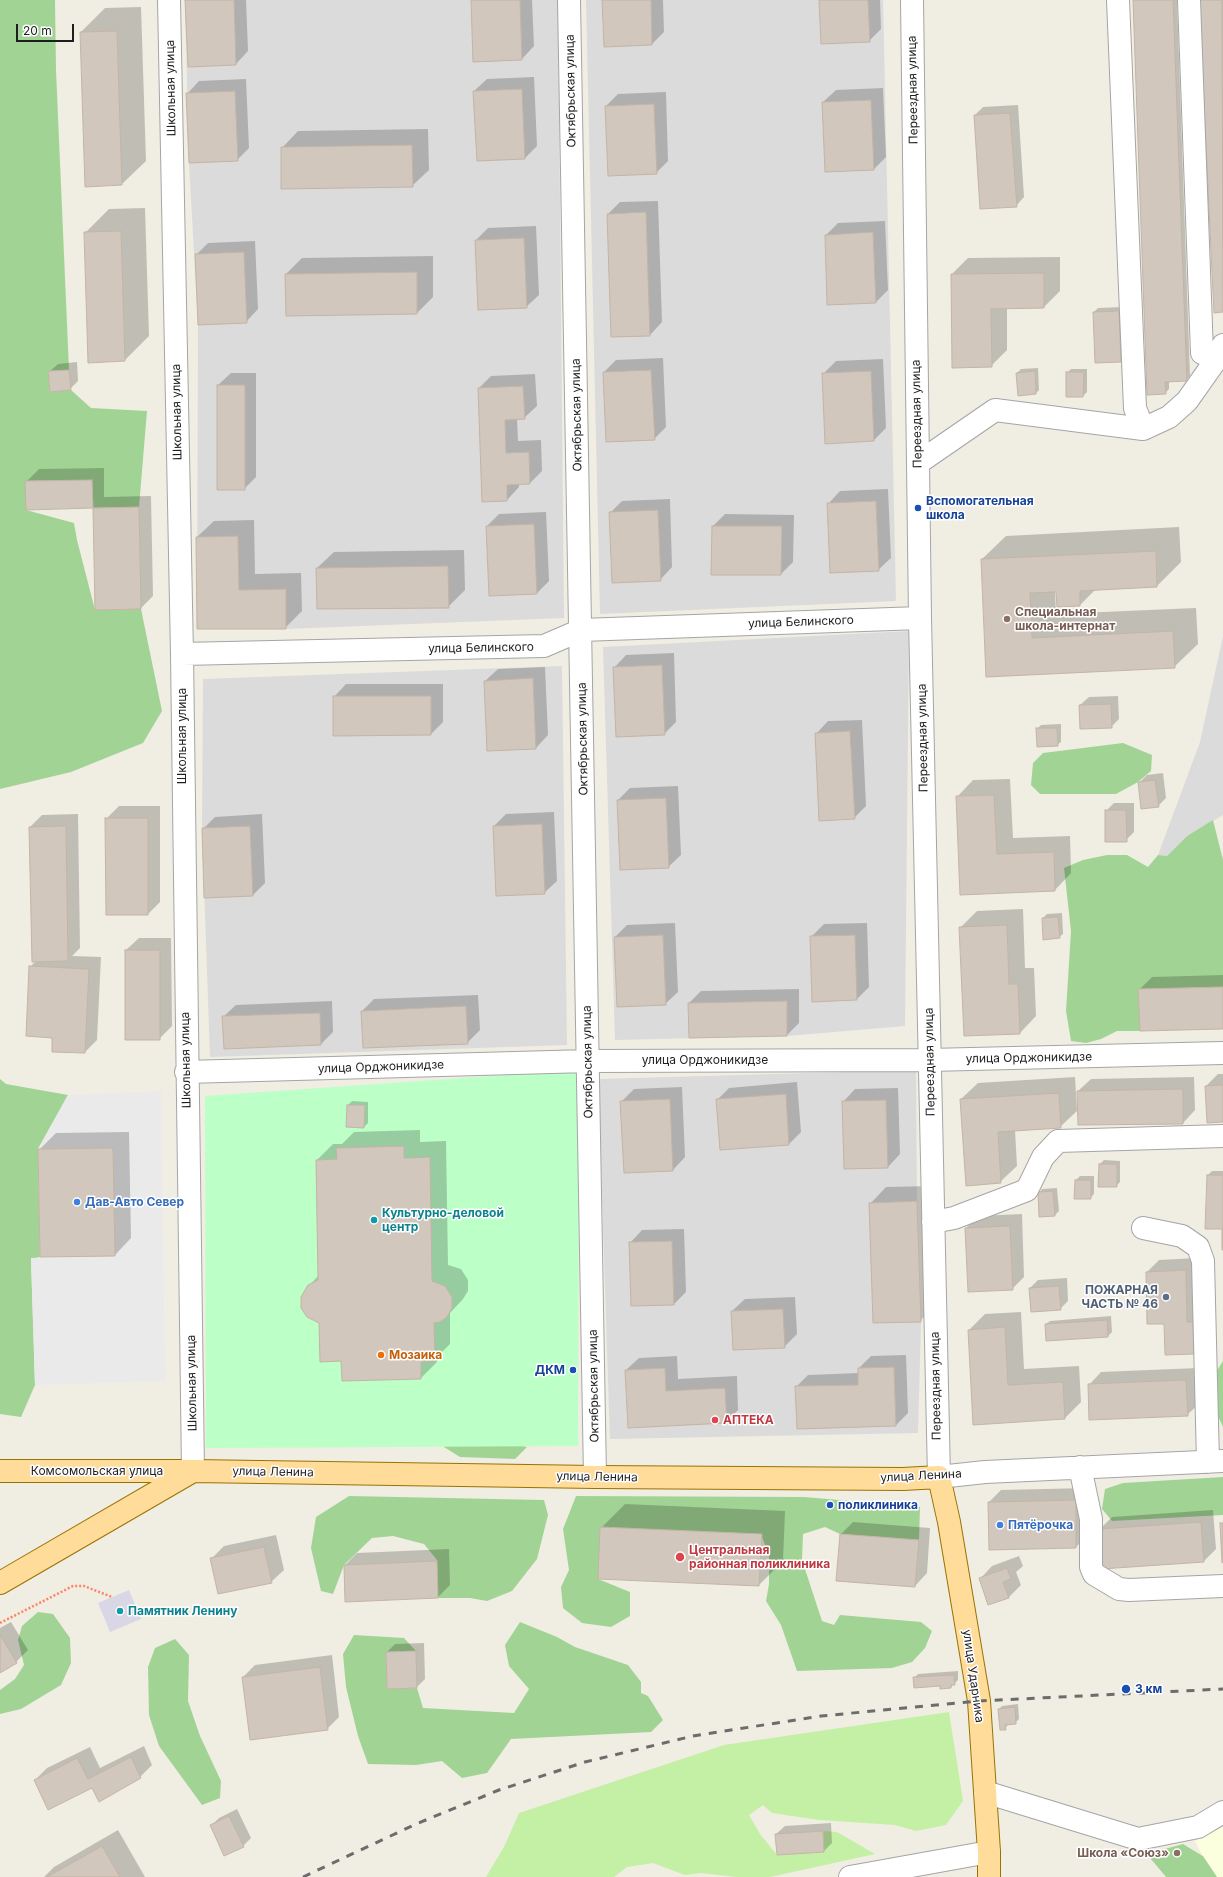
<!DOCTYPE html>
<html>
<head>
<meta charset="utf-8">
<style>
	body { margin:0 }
	#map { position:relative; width:1223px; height:1877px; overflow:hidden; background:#f0ede3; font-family:Inter,sans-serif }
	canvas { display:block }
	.scale { position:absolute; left:16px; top:24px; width:58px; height:18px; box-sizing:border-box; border:2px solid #1e1e1e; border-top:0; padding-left:5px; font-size:12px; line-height:14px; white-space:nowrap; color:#1e1e1e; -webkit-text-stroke:3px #fff; paint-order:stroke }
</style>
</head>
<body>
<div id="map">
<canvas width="1223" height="1877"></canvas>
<div class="scale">20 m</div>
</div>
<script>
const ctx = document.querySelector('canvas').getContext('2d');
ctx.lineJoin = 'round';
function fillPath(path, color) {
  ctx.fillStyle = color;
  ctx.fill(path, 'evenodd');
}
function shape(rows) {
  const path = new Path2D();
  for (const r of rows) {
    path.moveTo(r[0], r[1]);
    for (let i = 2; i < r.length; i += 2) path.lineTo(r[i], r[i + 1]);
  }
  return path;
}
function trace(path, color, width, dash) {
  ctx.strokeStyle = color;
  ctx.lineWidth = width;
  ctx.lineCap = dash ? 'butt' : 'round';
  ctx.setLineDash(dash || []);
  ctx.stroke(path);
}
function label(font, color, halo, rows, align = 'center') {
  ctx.font = font + ' Inter,sans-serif';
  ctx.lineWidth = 3;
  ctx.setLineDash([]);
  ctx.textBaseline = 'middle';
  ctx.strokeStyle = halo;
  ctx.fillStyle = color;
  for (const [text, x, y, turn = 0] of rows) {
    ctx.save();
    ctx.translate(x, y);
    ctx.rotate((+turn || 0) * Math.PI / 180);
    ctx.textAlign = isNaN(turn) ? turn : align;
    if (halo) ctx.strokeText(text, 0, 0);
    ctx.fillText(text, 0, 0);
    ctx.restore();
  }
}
fillPath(shape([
	[185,0,558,0,564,618,286,629,197,629,198,325,189,163],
	[586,0,883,0,896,601,600,614],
	[909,631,905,1026,787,1036,615,1040,603,647],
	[1223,636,1223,815,1187,836,1167,856,1158,855,1200,742],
	[562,666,567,1045,210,1057,202,828,203,679],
	[916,1070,917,1201,921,1322,918,1433,610,1439,598,1079]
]), '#dcdbdb');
fillPath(shape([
	[1223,1827,1223,1877,1166,1877,1150,1858,1157,1851,1183,1844,1202,1855,1195,1841]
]), '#fcffde');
fillPath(shape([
	[949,1712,963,1801,946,1825,916,1831,895,1825,819,1820,772,1813,763,1805,749,1815,760,1834,777,1855,824,1852,823,1831,837,1832,875,1854,770,1877,736,1877,701,1873,685,1875,653,1863,627,1867,614,1877,486,1877,504,1847,519,1813,724,1745]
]), '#c3f0a4');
fillPath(shape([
	[0,0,55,0,56,70,69,370,49,372,50,392,71,390,91,408,147,411,139,507,93,508,92,480,26,481,26,510,74,523,77,540,95,610,141,609,162,711,143,743,71,772,0,789],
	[1123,743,1152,755,1151,771,1138,782,1116,794,1040,794,1031,785,1033,763,1043,753],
	[1213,820,1223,860,1223,987,1139,989,1140,1031,1117,1031,1101,1039,1086,1043,1071,1041,1066,1011,1071,931,1064,868,1083,860,1107,855,1127,855,1148,867,1158,855,1167,856,1187,836],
	[0,1079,6,1084,68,1095,38,1149,40,1257,31,1259,35,1385,21,1417,0,1414],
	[1223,1361,1223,1427,1218,1416,1215,1374],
	[448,1431,527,1447,515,1459,460,1457,444,1447],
	[1223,1477,1223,1515,1112,1521,1102,1509,1105,1489,1123,1483],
	[349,1496,544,1500,548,1515,537,1559,512,1591,487,1601,470,1598,438,1598,437,1560,424,1544,393,1536,372,1538,344,1565,333,1594,321,1591,311,1548,316,1517],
	[576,1496,804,1497,920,1507,919,1540,840,1534,825,1527,803,1534,802,1560,822,1621,834,1625,840,1615,921,1622,932,1631,925,1648,912,1662,892,1668,797,1671,781,1625,766,1601,769,1584,769,1556,761,1534,598,1579,630,1592,630,1616,611,1627,582,1623,563,1608,561,1587,569,1570,563,1529],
	[38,1612,53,1614,70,1638,71,1663,61,1685,21,1709,0,1714,0,1690,15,1679,24,1665,18,1640,22,1626],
	[520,1622,557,1637,575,1647,628,1665,641,1682,641,1693,648,1696,663,1720,651,1732,511,1739,487,1773,462,1778,442,1761,416,1765,368,1764,358,1736,346,1687,343,1654,354,1635,404,1638,416,1651,386,1652,387,1689,417,1688,423,1708,514,1713,529,1689,509,1666,505,1645],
	[175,1639,189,1655,188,1701,200,1736,221,1781,220,1798,202,1805,159,1746,149,1715,148,1667,155,1648],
	[1183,1844,1203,1856,1217,1877,1166,1877,1150,1858,1157,1851]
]), '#a1d494');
fillPath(shape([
	[579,1070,578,1446,206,1448,205,1096]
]), '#bcffc7');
fillPath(shape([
	[161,1091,165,1381,35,1385,31,1258,115,1255,113,1148,38,1149,68,1095]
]), '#eaeaea');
fillPath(shape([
	[129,1590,141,1619,110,1632,98,1603]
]), '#d9d7e6');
fillPath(shape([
	[186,0,246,0,248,51,236,64],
	[472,0,532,0,534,46,522,59],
	[603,0,663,0,664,32,652,44],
	[820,0,880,0,881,29,869,41],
	[1134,0,1177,0,1190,376,1186,380,1169,381,1169,389,1165,393],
	[1200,0,1223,0,1223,311,1215,312],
	[141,7,146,161,122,184,81,32,105,8],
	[534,77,537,146,525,158,474,91,487,79],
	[246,79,249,148,237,160,187,94,199,81],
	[883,88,886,157,874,169,823,102,836,90],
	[666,92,668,161,656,173,606,106,618,94],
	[1018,105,1024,197,1016,206,975,115,983,107],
	[428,129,429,170,412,186,282,148,298,131],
	[658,201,662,322,650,335,608,214,620,202],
	[145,208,149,336,125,360,89,362,85,233,109,209],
	[885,221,888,290,876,302,826,235,838,223],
	[536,226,539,295,526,307,476,240,488,228],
	[255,241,258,309,246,322,196,255,208,243],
	[433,256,433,297,417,313,286,274,302,258],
	[1060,257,1060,291,1044,307,1007,308,1007,350,991,366,952,274,968,258],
	[1123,307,1125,357,1121,361,1096,362,1094,312,1098,308],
	[663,358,666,427,654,439,604,372,616,360],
	[883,359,886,428,874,440,823,374,836,361],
	[77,362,78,381,70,389,49,372,58,364],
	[1038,368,1039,390,1036,393,1017,373,1021,369],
	[1071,369,1087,369,1087,392,1083,396,1067,373],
	[231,373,256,373,256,477,244,489,218,385],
	[535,374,537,406,524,418,517,419,518,441,541,440,542,471,530,483,519,484,519,487,507,500,483,500,479,388,491,376],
	[104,468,104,497,151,496,153,596,141,608,96,609,94,507,27,509,26,482,39,469],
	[888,489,891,558,878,570,828,504,840,491],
	[670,499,672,567,660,580,610,513,622,501],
	[546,512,549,581,537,593,487,526,499,514],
	[725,514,794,515,793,562,781,574,713,526],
	[254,520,255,574,301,573,302,611,285,628,198,628,197,537,214,521],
	[1179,527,1181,562,1157,586,1096,589,1080,605,1055,591,1056,614,1196,608,1198,644,1174,667,987,676,982,559,1006,536],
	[464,550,465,590,448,607,318,608,317,568,334,552],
	[674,653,676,722,664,734,614,668,626,655],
	[545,667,548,735,536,748,485,681,498,669],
	[346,684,443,684,443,722,431,734,334,697],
	[1118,696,1119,719,1111,727,1080,705,1089,697],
	[862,720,866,806,854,818,816,734,828,721],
	[1061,724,1061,742,1057,745,1038,728,1041,725],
	[1163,773,1166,798,1158,806,1139,783,1147,775],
	[1010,779,1013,838,1070,836,1071,873,1055,890,961,893,957,797,973,780],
	[678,786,681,855,668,867,618,800,630,788],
	[1114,803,1134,803,1134,832,1126,840,1106,811],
	[119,806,160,806,160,902,148,914,106,819],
	[554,812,557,881,544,893,494,826,506,814],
	[78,814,80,948,72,956,101,957,97,1040,85,1052,53,1051,54,1037,30,967,36,961,30,827,42,815],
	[262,814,265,883,253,895,203,829,215,817],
	[1023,909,1025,968,1034,968,1036,1016,1020,1033,960,928,977,911],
	[1062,913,1063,934,1059,937,1043,918,1047,914],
	[675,923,678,992,665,1004,615,937,627,925],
	[867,923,869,987,857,999,813,1001,811,937,824,924],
	[139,938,171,938,172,1026,159,1039,126,950],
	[1223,975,1223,1028,1139,990,1152,977],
	[799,989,799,1023,787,1035,690,1037,689,1003,701,991],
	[478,995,480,1030,467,1043,362,1011,374,999],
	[332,1001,333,1032,321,1044,223,1017,236,1005],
	[1218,1074,1223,1074,1223,1121,1206,1086],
	[1075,1077,1077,1111,1060,1127,1015,1130,1017,1166,1000,1182,961,1099,978,1083],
	[1194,1077,1195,1110,1183,1123,1078,1091,1091,1079],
	[797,1082,801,1132,789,1144,721,1149,717,1100,729,1088],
	[682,1087,685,1157,673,1170,621,1102,634,1089],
	[898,1088,900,1154,888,1167,843,1102,855,1089],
	[352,1101,368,1102,368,1123,364,1127,348,1126,348,1105],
	[420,1130,420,1142,446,1141,448,1265,461,1269,468,1280,468,1291,463,1299,450,1313,450,1344,437,1357,437,1362,421,1378,342,1360,320,1322,309,1286,319,1275,317,1160,333,1144,342,1144,354,1132],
	[129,1132,131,1238,115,1255,39,1150,56,1133],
	[1104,1160,1120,1161,1120,1182,1116,1186,1100,1164],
	[1212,1171,1223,1171,1223,1228,1208,1175],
	[1080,1176,1094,1176,1094,1194,1090,1198,1076,1180],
	[933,1186,937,1304,920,1321,870,1204,886,1187],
	[1057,1188,1059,1211,1055,1215,1040,1216,1039,1193,1042,1189],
	[1022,1214,1024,1277,1012,1289,966,1228,978,1216],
	[684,1229,686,1292,674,1304,630,1243,642,1230],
	[1197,1258,1206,1341,1194,1353,1165,1323,1147,1272,1159,1260],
	[1067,1278,1068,1301,1060,1309,1030,1288,1038,1280],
	[795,1297,797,1334,784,1347,732,1311,745,1299],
	[1021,1312,1024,1369,1079,1366,1081,1402,1065,1418,974,1423,969,1330,985,1314],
	[1111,1316,1112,1332,1108,1336,1046,1324,1050,1321],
	[906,1355,908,1413,896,1425,796,1387,808,1375,859,1373,859,1368,871,1356],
	[677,1356,678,1379,737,1376,738,1410,726,1422,629,1427,626,1370,639,1358],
	[1198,1368,1200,1403,1187,1415,1089,1385,1101,1372],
	[1087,1488,1088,1535,1076,1547,990,1549,989,1502,1001,1490],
	[625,1504,785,1511,783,1561,759,1585,601,1528],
	[1213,1510,1216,1549,1204,1561,1100,1529,1112,1517],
	[853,1522,930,1528,927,1573,915,1586,841,1534],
	[276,1535,284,1570,271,1582,212,1558,224,1546],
	[449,1549,450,1585,438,1597,345,1565,357,1553],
	[1019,1556,1023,1566,1016,1572,1021,1585,1009,1597,989,1604,980,1579,992,1566],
	[11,1622,28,1650,16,1662,0,1672,0,1628],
	[424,1643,425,1679,417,1687,387,1652,395,1644],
	[332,1655,339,1717,327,1729,243,1677,255,1665],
	[958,1671,958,1680,951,1687,914,1678,918,1674],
	[1018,1704,1019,1719,1015,1723,1009,1723,1005,1729,999,1709,1002,1706],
	[144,1746,152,1765,140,1777,92,1786,35,1780,47,1768,90,1747,100,1768],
	[237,1809,251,1838,243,1846,211,1826,219,1818],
	[831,1823,832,1843,824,1851,776,1834,785,1826],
	[118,1830,145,1877,44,1877,54,1867]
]), '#0003');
const building = shape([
	[185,0,234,0,236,65,188,67,185,0],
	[471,0,520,0,522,60,473,62,471,0],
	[602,0,651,0,652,45,604,47,602,0],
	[819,0,868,0,870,42,821,44,819,0],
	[1133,0,1173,0,1187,381,1165,382,1166,394,1147,395,1133,0],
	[1199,0,1222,0,1223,312,1214,313,1199,0],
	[117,31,122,185,85,187,80,32,117,31],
	[522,89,525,159,477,161,473,91,522,89],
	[235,91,238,161,189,163,186,93,235,91],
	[871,100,874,170,825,172,822,102,871,100],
	[654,104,657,174,608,176,605,106,654,104],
	[1010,113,1017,207,980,209,974,115,1010,113],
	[412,145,413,187,281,189,281,147,412,145],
	[646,212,650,336,611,337,607,214,646,212],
	[121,231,125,361,88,363,84,232,121,231],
	[873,232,876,303,827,305,825,235,873,232],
	[524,238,527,308,478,310,475,240,524,238],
	[244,252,247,323,198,325,195,254,244,252],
	[417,272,417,314,286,316,285,274,417,272],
	[1044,273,1044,308,991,309,992,367,952,368,951,274,1044,273],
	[1119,311,1121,362,1095,363,1093,312,1119,311],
	[69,370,71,390,50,392,48,371,69,370],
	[651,370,655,440,606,442,603,372,651,370],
	[871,371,874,441,825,444,822,373,871,371],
	[1035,371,1036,394,1018,396,1016,373,1035,371],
	[1066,372,1084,372,1083,397,1066,397,1066,372],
	[217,385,245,385,245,490,217,490,217,385],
	[523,386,525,419,505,420,506,453,529,452,530,484,507,485,507,501,482,502,478,388,523,386],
	[92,480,93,508,26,510,25,481,92,480],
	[876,501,879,571,830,573,827,503,876,501],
	[139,507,141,609,95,610,93,508,139,507],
	[658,510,661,581,612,583,609,512,658,510],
	[534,524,537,594,489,596,486,526,534,524],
	[712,526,782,526,781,575,711,575,712,526],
	[238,536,239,590,286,589,286,629,197,629,196,537,238,536],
	[1156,551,1157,587,1080,591,1080,606,1057,607,1056,592,1030,593,1032,638,1173,631,1175,668,986,677,981,559,1156,551],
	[448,566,449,608,317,609,316,568,448,566],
	[662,665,665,735,616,737,613,667,662,665],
	[533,678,536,749,487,751,484,681,533,678],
	[333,696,431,696,431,735,333,736,333,696],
	[1111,704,1112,728,1080,729,1079,705,1111,704],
	[1036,728,1057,728,1058,746,1037,747,1036,728],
	[850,731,855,819,819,821,815,733,850,731],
	[1155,780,1159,807,1141,809,1138,782,1155,780],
	[994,795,997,854,1054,852,1055,891,960,895,956,796,994,795],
	[666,798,669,868,620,870,617,800,666,798],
	[1105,810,1126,810,1127,842,1105,842,1105,810],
	[105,818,148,818,148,915,106,915,105,818],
	[542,824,545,894,496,896,493,826,542,824],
	[66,826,68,961,32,962,29,827,66,826],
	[250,826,253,896,204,898,202,828,250,826],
	[1058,917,1060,938,1043,940,1042,918,1058,917],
	[1007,925,1009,984,1018,984,1020,1034,964,1036,959,927,1007,925],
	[663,935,666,1005,617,1007,614,937,663,935],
	[855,935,857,1000,812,1002,810,936,855,935],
	[125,950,160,950,160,1040,125,1040,125,950],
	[29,966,89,969,85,1053,52,1052,52,1038,26,1036,29,966],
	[1223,987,1223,1029,1140,1031,1138,989,1223,987],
	[787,1001,787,1036,689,1038,688,1003,787,1001],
	[466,1006,468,1044,363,1048,361,1011,466,1006],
	[320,1013,321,1045,224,1049,222,1016,320,1013],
	[1223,1085,1223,1122,1207,1123,1205,1086,1223,1085],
	[1183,1089,1183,1124,1078,1125,1077,1091,1183,1089],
	[1059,1093,1061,1128,998,1132,1001,1183,966,1186,960,1099,1059,1093],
	[786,1094,789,1145,720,1150,716,1099,786,1094],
	[670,1099,673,1171,624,1173,620,1101,670,1099],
	[886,1100,888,1168,844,1169,842,1101,886,1100],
	[347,1105,365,1105,364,1128,346,1127,347,1105],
	[404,1146,404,1158,430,1157,432,1281,445,1286,452,1297,452,1308,447,1317,440,1322,434,1323,435,1361,421,1362,421,1379,342,1381,341,1361,320,1362,319,1323,307,1317,301,1308,301,1297,308,1285,318,1280,316,1160,337,1159,336,1148,404,1146],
	[113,1148,115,1256,40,1257,38,1149,113,1148],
	[1099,1164,1117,1164,1117,1187,1098,1187,1099,1164],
	[1207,1175,1223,1175,1223,1250,1222,1250,1222,1229,1205,1229,1207,1175],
	[1075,1180,1091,1180,1091,1199,1074,1199,1075,1180],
	[1053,1191,1055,1216,1039,1217,1038,1192,1053,1191],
	[917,1201,921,1322,873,1323,869,1203,917,1201],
	[1010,1226,1013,1290,968,1292,965,1228,1010,1226],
	[672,1241,674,1305,631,1306,629,1242,672,1241],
	[1186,1270,1187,1322,1193,1322,1194,1354,1165,1355,1164,1324,1147,1324,1146,1272,1186,1270],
	[1059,1286,1061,1310,1031,1312,1029,1288,1059,1286],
	[783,1309,785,1348,733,1350,731,1311,783,1309],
	[1107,1320,1108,1337,1046,1341,1045,1324,1107,1320],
	[1005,1327,1008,1385,1063,1382,1065,1419,973,1425,968,1330,1005,1327],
	[894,1367,896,1426,797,1429,795,1386,858,1385,858,1368,894,1367],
	[665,1368,666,1391,725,1388,727,1423,628,1428,625,1370,665,1368],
	[1186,1380,1188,1416,1089,1420,1088,1384,1186,1380],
	[1076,1500,1076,1548,989,1550,988,1502,1076,1500],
	[1201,1522,1204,1562,1101,1569,1099,1529,1201,1522],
	[1220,1523,1223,1523,1223,1562,1222,1563,1220,1523],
	[600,1527,762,1534,759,1586,598,1579,600,1527],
	[840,1534,919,1540,915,1587,836,1581,840,1534],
	[264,1547,272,1583,218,1594,210,1558,264,1547],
	[437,1561,438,1598,345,1602,344,1565,437,1561],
	[1007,1568,1011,1579,1003,1582,1009,1598,988,1605,979,1578,1007,1568],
	[0,1635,17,1663,0,1673,0,1635],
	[416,1651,417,1688,387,1689,386,1652,416,1651],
	[320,1667,328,1730,250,1740,242,1677,320,1667],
	[954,1675,955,1685,951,1685,951,1688,940,1689,940,1686,914,1688,913,1677,954,1675],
	[1015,1707,1016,1724,1005,1725,1006,1730,1000,1730,998,1709,1015,1707],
	[131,1757,141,1778,99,1802,92,1788,48,1810,34,1780,77,1758,88,1779,131,1757],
	[229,1816,244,1847,224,1856,210,1825,229,1816],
	[823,1831,824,1852,777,1855,775,1834,823,1831],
	[102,1846,120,1877,47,1877,102,1846]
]);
fillPath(building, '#d1c7bc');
trace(building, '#c4b4a4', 1);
const minor = shape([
	[169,0,182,654,193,1471],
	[569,0,595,1477],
	[912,0,920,618,939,1477,985,1472,1223,1461],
	[1118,0,1135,408,1143,429],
	[1189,0,1202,353,1218,357,1223,345],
	[918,463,995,410,1143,429,1169,417,1187,401,1218,357],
	[182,654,544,646,581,630,920,618],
	[186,1072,588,1061,929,1060,1223,1053],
	[933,1222,954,1218,1027,1190,1043,1157,1058,1141,1223,1136],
	[1143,1228,1182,1236,1198,1247,1203,1261,1208,1462],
	[1080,1467,1091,1519,1091,1567,1094,1574,1119,1589,1129,1590,1223,1586],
	[985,1792,1138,1839,1198,1827,1223,1812],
	[850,1877,989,1852]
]);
const major = shape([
	[0,1471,193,1471,595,1477,903,1479,939,1477,949,1522,979,1701,989,1852,989,1877],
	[0,1583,193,1471]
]);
trace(minor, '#a5a5a5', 24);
trace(major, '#997300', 24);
trace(shape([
	[0,1623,73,1586,84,1586,112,1597]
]), '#ff8266', 2.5, [2, 2]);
trace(minor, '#fff', 22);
trace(major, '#ffdc9a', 22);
trace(shape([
	[303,1877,416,1824,499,1790,585,1762,693,1736,821,1716,979,1701,1223,1689]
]), '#6c6c6c', 3, [8, 8]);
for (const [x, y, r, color] of [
	[918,508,4,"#1a4fb4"],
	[1007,619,4,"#8d6e63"],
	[77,1202,4,"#3f7fe0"],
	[374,1220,4,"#0f9aa8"],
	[1166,1297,4,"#5c6f8a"],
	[381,1355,4,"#e8710a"],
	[573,1370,4,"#1a4fb4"],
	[715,1420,4,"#e0444e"],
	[830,1505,4,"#1a4fb4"],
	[1000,1525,4,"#3f7fe0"],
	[680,1557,5,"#e0444e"],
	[120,1611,4,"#0f9aa8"],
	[1126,1689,5,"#1a4fb4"],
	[1177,1853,4,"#8d6e63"]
]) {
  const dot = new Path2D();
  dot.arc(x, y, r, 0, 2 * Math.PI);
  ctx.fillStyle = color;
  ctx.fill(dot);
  trace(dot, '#fff', 1.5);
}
label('12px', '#1e1e1e', '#fff', [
	["Школьная улица",171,88,-91],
	["Переездная улица",913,90,-91],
	["Октябрьская улица",571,91,-91],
	["Школьная улица",177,412,-91],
	["Переездная улица",917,414,-91],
	["Октябрьская улица",577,415,-91],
	["улица Белинского",801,622,-2],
	["улица Белинского",481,648,-1],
	["Школьная улица",182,736,-90],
	["Переездная улица",923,738,-91],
	["Октябрьская улица",583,739,-91],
	["улица Орджоникидзе",1029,1058,-1],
	["Школьная улица",186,1060,-91],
	["улица Орджоникидзе",705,1060],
	["Октябрьская улица",588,1062,-91],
	["Переездная улица",930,1062,-91],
	["улица Орджоникидзе",381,1067,-2],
	["Школьная улица",192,1383,-91],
	["Октябрьская улица",594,1386,-91],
	["Переездная улица",936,1386,-91],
	["Комсомольская улица",97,1471],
	["улица Ленина",273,1472,1],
	["улица Ленина",921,1476,-3],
	["улица Ленина",597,1477,1],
	["улица Ударника",973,1676,82]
]);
label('bold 12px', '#164399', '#fff', [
	["Вспомогательная",926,501],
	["школа",926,515],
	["ДКМ",565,1370,"right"],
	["поликлиника",838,1505],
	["3 км",1135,1689]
], 'left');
label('bold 12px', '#785e54', '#fff', [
	["Специальная",1015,612],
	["школа-интернат",1015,626],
	["Школа «Союз»",1169,1853,"right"]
], 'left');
label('bold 12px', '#366cbe', '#fff', [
	["Дав-Авто Север",85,1202],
	["Пятёрочка",1008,1525]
], 'left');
label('bold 12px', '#0d838f', '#fff', [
	["Культурно-деловой",382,1213],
	["центр",382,1227],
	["Памятник Ленину",128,1611]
], 'left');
label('bold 12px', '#4e5e75', '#fff', [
	["ПОЖАРНАЯ",1158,1290],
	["ЧАСТЬ № 46",1158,1304]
], 'right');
label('bold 12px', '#c56008', '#fff', [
	["Мозаика",389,1355]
], 'left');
label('bold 12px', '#be3a42', '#fff', [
	["АПТЕКА",723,1420],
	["Центральная",689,1550],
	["районная поликлиника",689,1564]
], 'left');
</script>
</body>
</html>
